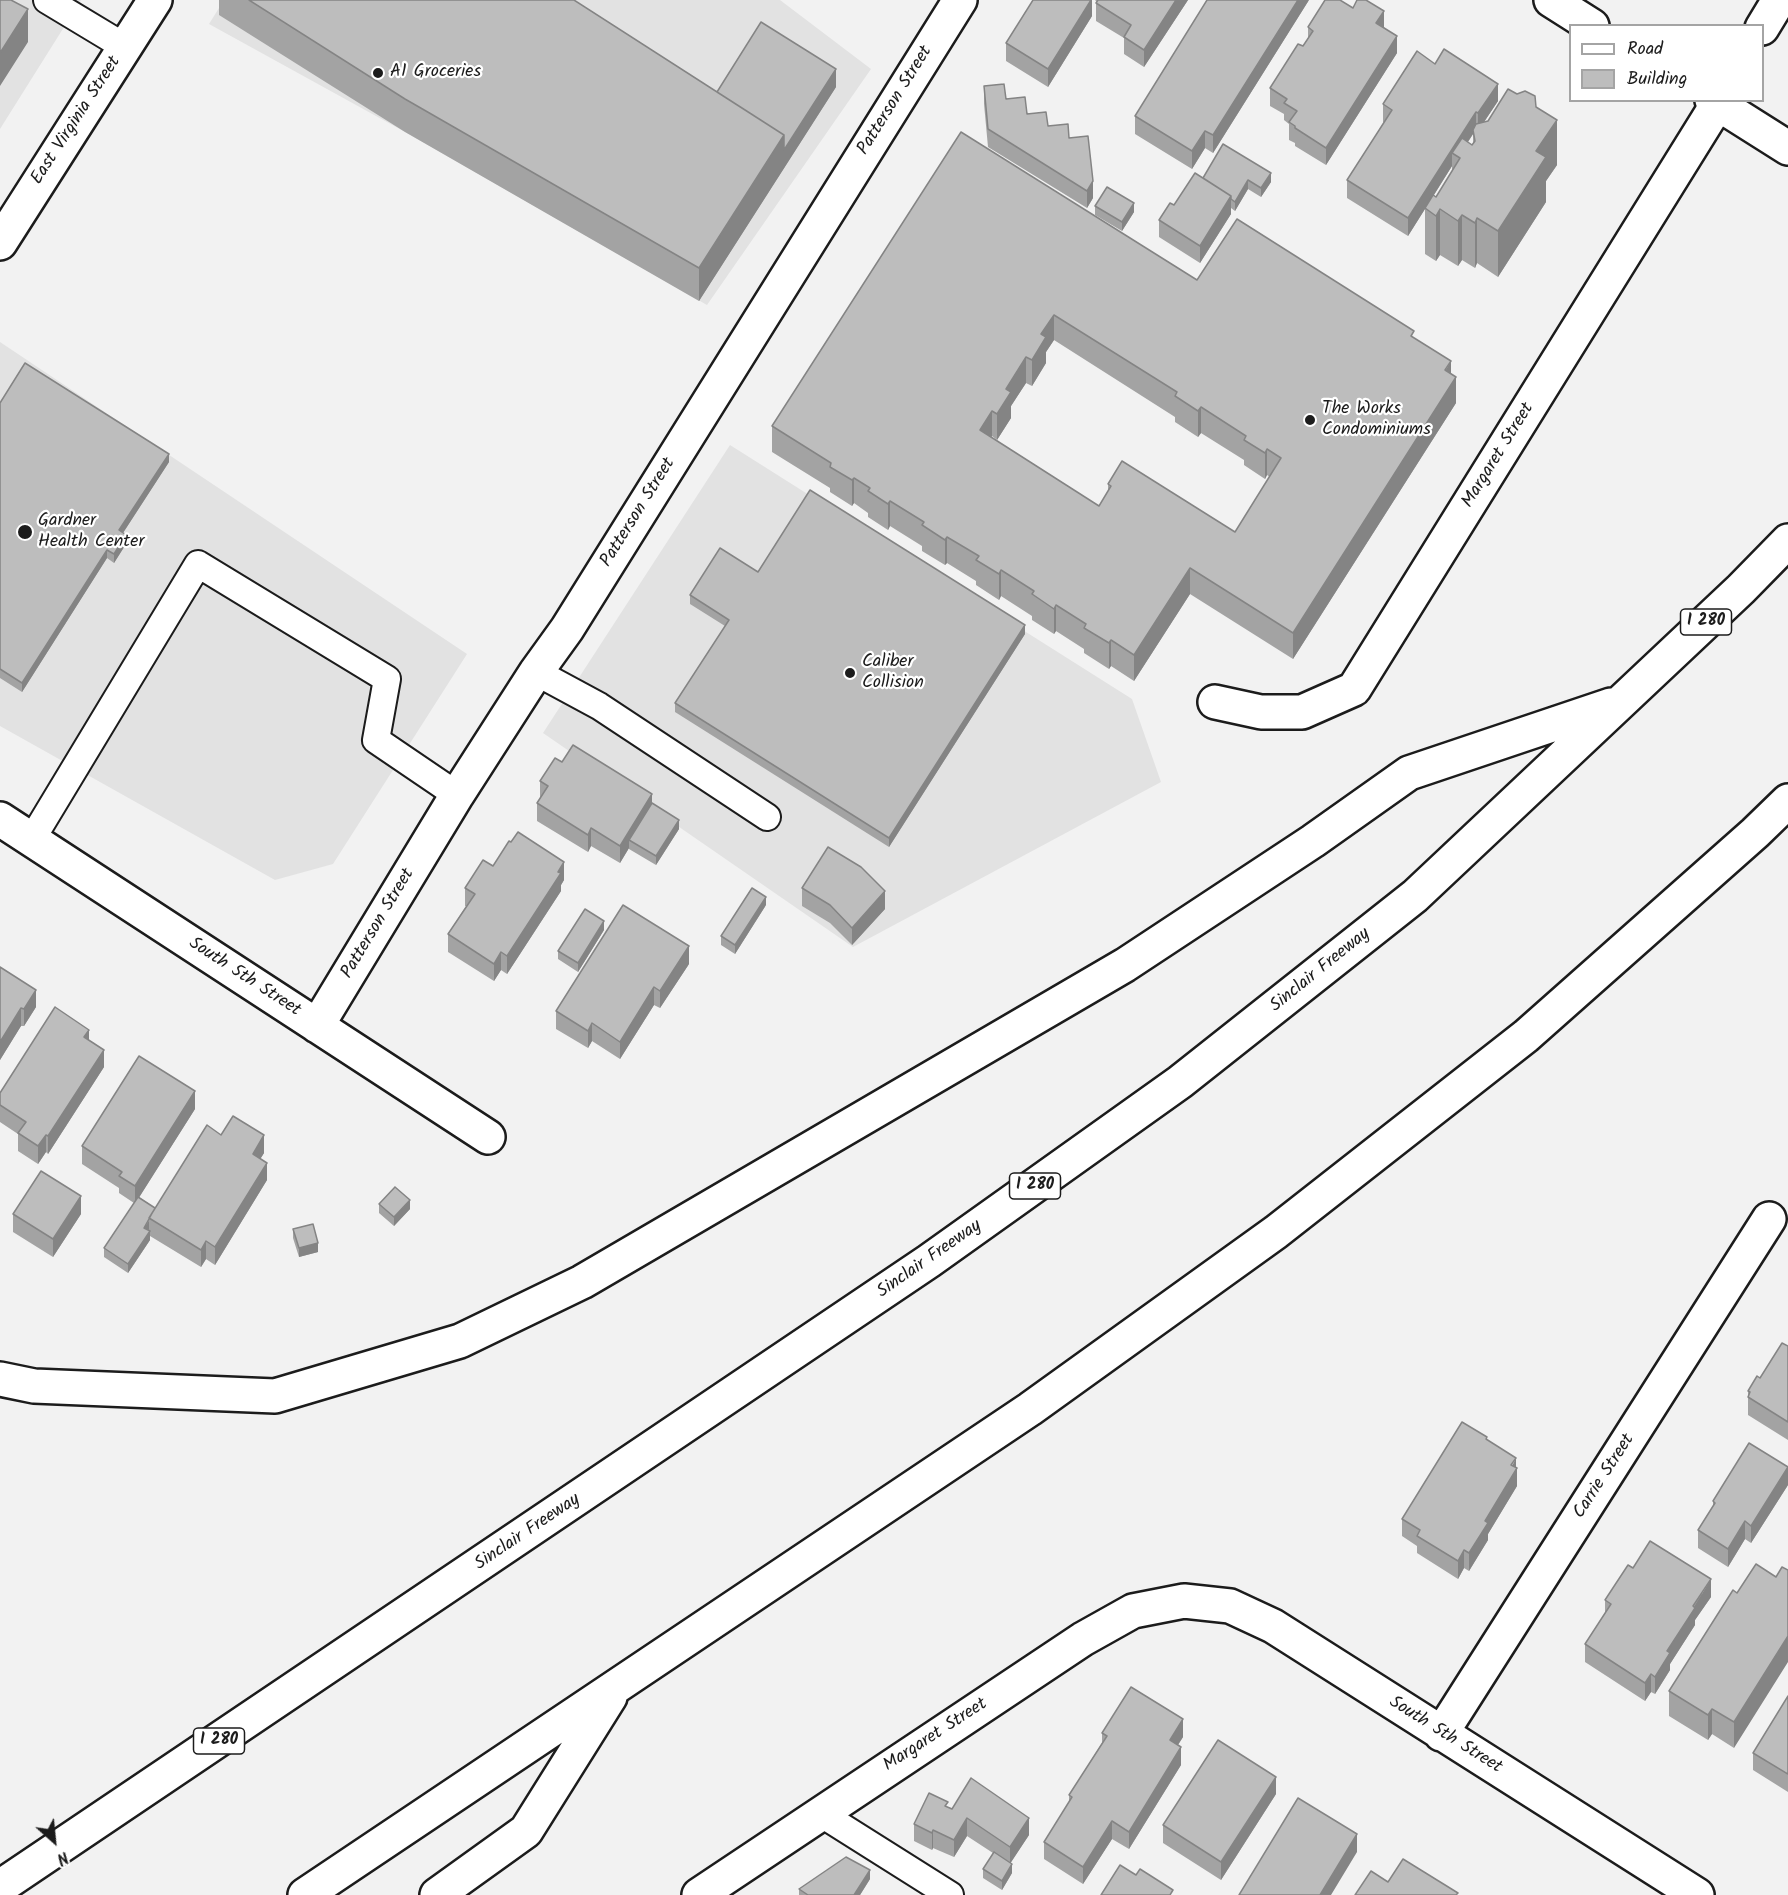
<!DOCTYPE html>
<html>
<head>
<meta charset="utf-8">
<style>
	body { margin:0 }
	#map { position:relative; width:1788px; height:1895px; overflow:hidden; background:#f2f2f2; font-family:Kalam,sans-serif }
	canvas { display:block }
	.legend { position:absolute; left:1569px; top:24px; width:195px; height:78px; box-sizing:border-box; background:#fff; border:2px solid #a4a4a4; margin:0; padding:8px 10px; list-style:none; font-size:18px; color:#1c1c1c }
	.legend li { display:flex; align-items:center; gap:12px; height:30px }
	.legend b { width:30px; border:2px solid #a4a4a4 }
	.north { position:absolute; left:24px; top:1811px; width:60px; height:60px; -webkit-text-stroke:4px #fff; paint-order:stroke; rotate:153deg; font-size:16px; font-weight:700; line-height:24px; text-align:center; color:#1c1c1c }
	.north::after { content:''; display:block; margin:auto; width:21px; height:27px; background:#1c1c1c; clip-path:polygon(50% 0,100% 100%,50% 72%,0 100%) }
</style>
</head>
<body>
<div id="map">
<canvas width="1788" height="1895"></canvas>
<ul class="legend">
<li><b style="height:8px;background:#fff"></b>Road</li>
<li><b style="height:16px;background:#bdbdbd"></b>Building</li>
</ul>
<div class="north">N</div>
</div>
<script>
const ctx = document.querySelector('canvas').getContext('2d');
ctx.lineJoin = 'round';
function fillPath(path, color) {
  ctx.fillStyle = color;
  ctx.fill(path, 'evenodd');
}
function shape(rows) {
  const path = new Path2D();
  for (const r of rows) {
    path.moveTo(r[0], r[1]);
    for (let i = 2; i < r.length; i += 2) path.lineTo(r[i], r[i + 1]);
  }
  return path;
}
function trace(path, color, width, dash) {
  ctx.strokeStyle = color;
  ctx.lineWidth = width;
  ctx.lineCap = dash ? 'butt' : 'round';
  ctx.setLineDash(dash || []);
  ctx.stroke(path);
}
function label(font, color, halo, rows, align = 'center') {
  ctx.font = font + ' Kalam,sans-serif';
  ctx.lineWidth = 4.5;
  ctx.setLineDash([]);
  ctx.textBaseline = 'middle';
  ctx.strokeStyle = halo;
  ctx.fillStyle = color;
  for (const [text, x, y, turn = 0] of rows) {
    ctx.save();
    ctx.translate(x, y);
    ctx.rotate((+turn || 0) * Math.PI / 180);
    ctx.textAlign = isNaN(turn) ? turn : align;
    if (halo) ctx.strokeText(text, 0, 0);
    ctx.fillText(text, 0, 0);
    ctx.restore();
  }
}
fillPath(shape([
	[0,0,81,0,0,129],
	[224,0,780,0,871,69,707,305,405,132,209,24],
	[0,342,467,654,333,864,275,880,0,726],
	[730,445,1132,699,1161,782,853,947,543,733]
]), '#e2e2e2');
const lane = shape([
	[47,0,125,47],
	[536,672,599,706,767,817],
	[32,839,198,564,387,679,376,740,457,795],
	[820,1813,950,1895]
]);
const street = shape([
	[1762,28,1779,0],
	[1215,702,1261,712,1302,712,1354,689,1720,100],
	[0,819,488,1137],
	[317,1026,457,795,536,672,567,629,960,0],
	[1441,1734,1769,1219],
	[699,1895,1083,1639,1133,1611,1184,1601,1230,1606,1273,1626,1697,1895]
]);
const secondary = shape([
	[1551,0,1592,26],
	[1712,100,1788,148],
	[0,243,155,0]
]);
const highway = shape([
	[0,1379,34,1386,275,1396,460,1341,582,1282,1125,965,1313,841,1409,773,1611,705],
	[0,1887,929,1261,1180,1082,1415,896,1741,589,1788,541],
	[305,1895,1030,1409,1276,1232,1526,1036,1755,833,1788,801],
	[437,1895,526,1831,610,1697]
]);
trace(lane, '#1c1c1c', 30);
trace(street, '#1c1c1c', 38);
trace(secondary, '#1c1c1c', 38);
trace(highway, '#1c1c1c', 38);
trace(lane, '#fff', 26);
trace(street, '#fff', 33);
trace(secondary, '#fff', 33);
trace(highway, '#fff', 33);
fillPath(shape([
	[219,0,574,0,717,92,836,87,699,301,405,132,219,15],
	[1092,0,1092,16,1048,87,1006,61,1006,43],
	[1095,0,1188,0,1144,67,1124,54,1124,38,1096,21,1096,3,1097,2],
	[1309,0,1213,153,1205,148,1192,169,1135,134,1135,116],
	[1308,27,1384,27,1397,53,1326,165,1295,146,1295,143,1289,140,1289,124,1284,120,1284,114,1270,106,1270,88,1308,39],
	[1435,64,1498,101,1484,122,1536,107,1557,165,1546,181,1546,202,1498,277,1477,263,1475,268,1462,260,1458,266,1440,255,1436,261,1425,254,1425,209,1408,236,1347,198,1347,180,1384,122,1383,122,1383,104],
	[1473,134,1473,145,1468,142],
	[1452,166,1452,171,1436,197,1434,195],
	[984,86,1006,99,1048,126,1093,198,1087,208,988,147,984,104],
	[961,132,1197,280,1414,338,1451,374,1456,403,1293,659,1190,594,1134,681,1111,666,1109,669,1084,653,1084,649,1056,631,1054,634,1032,620,1032,616,1001,596,999,600,976,585,976,581,947,563,945,565,922,551,922,546,890,526,888,530,868,517,868,513,854,503,852,506,830,492,830,488,772,452,772,426],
	[1054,340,1175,417,1175,422,1198,437,1201,433,1244,460,1244,465,1265,479,1267,475,1270,477,1235,532,1108,484,1108,492,1099,506,991,437,992,436,997,440,1011,418,1011,406,1026,383,1032,386,1046,363,1046,352],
	[1203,178,1271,182,1261,197,1248,189,1235,211,1231,208,1231,214,1200,263,1159,237,1159,220],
	[1095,206,1134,212,1122,231,1095,215],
	[0,403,169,462,123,533,126,544,114,563,107,558,22,692,0,678],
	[758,572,1025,634,889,847,675,712,675,703,725,626,690,604,690,595],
	[540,781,652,803,679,829,656,865,629,849,629,848,620,863,591,846,588,852,537,821,537,803,540,799],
	[493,866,564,880,561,885,561,891,507,974,501,970,494,981,448,952,448,934,466,906,465,906,465,888],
	[802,888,885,909,852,945,830,923,802,906],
	[766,905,735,954,721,945,721,936],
	[604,930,578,972,558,959,558,951],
	[689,964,660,1008,654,1005,620,1059,592,1041,588,1048,556,1029,556,1011],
	[0,967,36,1007,24,1026,21,1026,0,1060],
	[89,1040,104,1067,48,1154,46,1152,38,1164,18,1151,18,1134,0,1122,0,1093],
	[195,1109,139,1197,155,1208,221,1135,264,1153,260,1159,267,1180,215,1265,206,1259,201,1267,150,1236,150,1240,128,1273,104,1257,104,1248,134,1203,119,1193,119,1188,82,1164,82,1146],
	[379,1204,410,1209,394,1226,379,1213],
	[13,1214,81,1214,53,1257,13,1232],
	[293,1229,318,1252,299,1257,293,1238],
	[1788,1346,1788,1440,1748,1415,1748,1391],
	[1487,1440,1516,1468,1517,1486,1488,1534,1488,1540,1469,1571,1464,1568,1458,1579,1417,1553,1417,1546,1402,1536,1402,1519],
	[1788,1485,1751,1543,1745,1539,1728,1567,1698,1548,1698,1530,1713,1506,1713,1501],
	[1633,1568,1711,1597,1695,1620,1695,1625,1670,1664,1670,1670,1655,1694,1651,1692,1645,1701,1585,1662,1585,1644,1605,1613,1605,1600],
	[1737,1593,1734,1748,1712,1734,1708,1740,1669,1716,1669,1691],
	[1788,1696,1788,1792,1753,1770,1753,1753],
	[1102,1733,1183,1737,1178,1745,1181,1765,1129,1849,1112,1839,1083,1884,1044,1859,1044,1842,1069,1802,1069,1795,1102,1743],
	[1276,1794,1221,1880,1163,1843,1163,1825],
	[948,1807,1029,1835,1010,1863,1012,1873,1002,1890,983,1878,983,1869,993,1853,967,1836,954,1857,933,1848,932,1850,914,1841,914,1824],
	[870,1879,860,1895,799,1895,799,1889]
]), '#a3a3a3');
fillPath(shape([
	[1091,0,1092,0,1092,16,1048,87,1048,69],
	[1176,0,1188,0,1144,67,1144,50],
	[1298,0,1309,0,1213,153,1213,135],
	[28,9,28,42,0,86,0,53],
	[1384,11,1384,29,1376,23],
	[1397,36,1397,53,1326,165,1326,148],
	[836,69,836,87,699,301,699,268,784,135],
	[1498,84,1498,101,1478,131,1478,113],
	[1476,112,1476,130,1473,130,1473,134,1458,157,1452,153,1452,166,1408,236,1408,218],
	[1557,120,1557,165,1546,181,1546,202,1498,277,1498,231,1536,151],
	[1205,131,1205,148,1192,169,1192,151],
	[1271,173,1271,182,1261,197,1261,188],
	[1248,180,1248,189,1235,211,1235,202],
	[1093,181,1093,198,1087,208,1087,191],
	[1231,196,1231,214,1200,263,1200,246],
	[1134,203,1134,212,1122,231,1122,222],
	[1440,209,1440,255,1436,261,1436,216],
	[1462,215,1462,260,1458,266,1458,221],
	[1477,218,1477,263,1475,268,1475,223],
	[1054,315,1054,340,1046,352,1046,363,1032,386,1032,360,1041,334],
	[1026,357,1026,383,1011,406,1011,418,997,440,997,414,1006,389],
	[1451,361,1451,385,1456,377,1456,403,1293,659,1293,633],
	[1201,407,1201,433,1198,437,1198,411],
	[992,411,992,436,980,456,980,430],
	[1267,449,1267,475,1265,479,1265,453],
	[169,454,169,462,119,539,119,530],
	[854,478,854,503,852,506,852,480],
	[890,501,890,526,888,530,888,504],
	[126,535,126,544,114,563,114,554],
	[947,537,947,563,945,565,945,540],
	[107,550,107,558,22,692,22,683],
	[1190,568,1190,594,1134,681,1134,655],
	[1001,570,1001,596,999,600,999,574],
	[1056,605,1056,631,1054,634,1054,609],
	[1025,625,1025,634,889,847,889,838],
	[1111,640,1111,666,1109,669,1109,643],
	[652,794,652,812,629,840,629,848,620,863,620,846],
	[679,820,679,829,656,865,656,856],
	[591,828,591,846,588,852,588,835],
	[564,862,564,880,561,885,561,891,507,974,507,956],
	[885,891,885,909,852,945,852,928],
	[766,897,766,905,735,954,735,945],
	[604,921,604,930,578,972,578,963],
	[689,946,689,964,660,1008,660,991],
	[501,952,501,970,494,981,494,964],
	[654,987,654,1005,620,1059,620,1042],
	[36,990,36,1007,24,1026,24,1009],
	[21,1008,21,1026,0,1060,0,1042],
	[592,1023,592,1041,588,1048,588,1031],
	[89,1030,89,1047,84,1037],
	[104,1050,104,1067,48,1154,48,1136],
	[195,1091,195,1109,135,1204,135,1186],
	[46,1135,46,1152,38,1164,38,1146],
	[264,1135,264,1153,253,1171,253,1154],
	[267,1163,267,1180,215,1265,215,1247],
	[81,1196,81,1214,53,1257,53,1239],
	[410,1200,410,1209,394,1226,394,1217],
	[149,1221,149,1229,144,1237,144,1228],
	[150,1231,150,1240,128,1273,128,1264],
	[206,1241,206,1259,201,1267,201,1250],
	[318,1243,318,1252,299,1257,299,1248],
	[1516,1458,1516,1470,1517,1468,1517,1486,1488,1534,1488,1540,1469,1571,1469,1553],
	[1788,1467,1788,1485,1751,1543,1751,1526],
	[1745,1521,1745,1539,1728,1567,1728,1549],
	[1464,1550,1464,1568,1458,1579,1458,1561],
	[1711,1579,1711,1597,1695,1620,1695,1625,1670,1664,1670,1670,1655,1694,1655,1677,1667,1651],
	[1788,1636,1788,1662,1734,1748,1734,1722],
	[1651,1674,1651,1692,1645,1701,1645,1683],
	[1712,1709,1712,1734,1708,1740,1708,1715],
	[1183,1719,1183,1737,1170,1757,1170,1740],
	[1181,1747,1181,1765,1129,1849,1129,1832],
	[1276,1777,1276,1794,1221,1880,1221,1862],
	[967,1818,967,1836,954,1857,954,1840],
	[1029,1818,1029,1835,1010,1864,1010,1847],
	[1112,1821,1112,1839,1083,1884,1083,1867],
	[933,1830,933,1848,932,1850,932,1833],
	[1357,1834,1357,1852,1331,1895,1320,1895],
	[1012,1864,1012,1873,1002,1890,1002,1881],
	[870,1870,870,1879,860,1895,854,1895]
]), '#848484');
const building = shape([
	[0,0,11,0,28,9,0,53,0,0],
	[249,0,574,0,784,135,699,268,405,99,249,0],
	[1033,0,1091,0,1048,69,1006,43,1033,0],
	[1098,0,1176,0,1144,50,1124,37,1131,25,1096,3,1098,0],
	[1207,0,1298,0,1213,135,1205,131,1192,151,1135,116,1207,0],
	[1325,0,1340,0,1353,8,1357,0,1366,0,1384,11,1376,23,1397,36,1326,148,1295,128,1295,126,1289,122,1297,111,1284,103,1287,99,1270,88,1298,44,1303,46,1313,31,1308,27,1325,0],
	[761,22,836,69,784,150,784,135,717,92,761,22],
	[1444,49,1498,84,1478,113,1476,112,1408,218,1347,180,1392,110,1383,104,1417,51,1435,64,1444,49],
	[1004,84,1006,99,1025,97,1027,114,1046,112,1048,126,1068,124,1069,138,1088,136,1093,181,1087,191,988,129,984,86,1004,84],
	[1508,89,1517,94,1525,91,1535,96,1536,107,1557,120,1536,151,1546,157,1498,231,1477,218,1475,223,1462,215,1458,221,1440,209,1436,216,1425,208,1433,195,1436,197,1460,158,1452,153,1462,138,1472,145,1475,141,1473,130,1476,124,1488,121,1508,89],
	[961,132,1197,280,1237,219,1414,331,1411,336,1451,361,1445,370,1456,377,1293,633,1190,568,1134,655,1111,640,1109,643,1084,628,1086,624,1056,605,1054,609,1032,594,1034,591,1001,570,999,574,976,560,979,556,947,537,945,540,922,525,924,522,890,501,888,504,868,491,870,488,854,478,852,480,830,467,831,463,772,426,961,132],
	[1054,315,1177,392,1175,396,1198,411,1201,407,1246,436,1244,440,1265,453,1267,449,1281,458,1235,532,1122,461,1108,484,1111,486,1099,506,980,430,992,411,997,414,1011,392,1006,389,1026,357,1032,360,1046,337,1041,334,1054,315],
	[1223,144,1271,173,1261,188,1248,180,1235,202,1231,199,1231,196,1203,178,1223,144],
	[1195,173,1231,196,1200,246,1159,220,1170,203,1174,205,1195,173],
	[1107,187,1134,203,1122,222,1095,206,1107,187],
	[25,363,169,454,119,530,126,535,114,554,107,550,22,683,0,669,0,403,25,363],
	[810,490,1025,625,889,838,675,703,729,620,690,595,720,548,758,572,810,490],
	[573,745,652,794,620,846,591,828,588,835,537,803,548,786,540,781,555,758,562,762,573,745],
	[652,803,679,820,656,856,629,840,652,803],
	[518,832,564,862,558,872,561,873,507,956,501,952,494,964,448,934,475,894,465,888,483,860,493,866,509,841,511,842,518,832],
	[828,847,861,867,885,891,852,928,830,905,802,888,828,847],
	[752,888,766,897,735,945,721,936,752,888],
	[623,905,689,946,660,991,654,987,620,1042,592,1023,588,1031,556,1011,623,905],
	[585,909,604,921,578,963,558,951,585,909],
	[0,967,36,990,24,1009,21,1008,0,1042,0,967],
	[55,1007,89,1030,84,1037,104,1050,48,1136,46,1135,38,1146,18,1133,26,1122,0,1105,0,1093,55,1007],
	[139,1056,195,1091,135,1186,119,1176,122,1172,82,1146,139,1056],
	[233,1116,264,1135,253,1154,267,1163,215,1247,206,1241,201,1250,149,1218,207,1125,221,1135,233,1116],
	[41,1171,81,1196,53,1239,13,1214,41,1171],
	[395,1187,410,1200,394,1217,379,1204,395,1187],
	[138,1197,155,1208,144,1228,150,1231,128,1264,104,1248,138,1197],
	[313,1224,318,1243,299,1248,293,1229,313,1224],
	[1782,1343,1788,1346,1788,1422,1748,1397,1750,1392,1748,1391,1757,1376,1760,1378,1782,1343],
	[1462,1422,1487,1437,1486,1439,1516,1458,1511,1465,1517,1468,1485,1521,1488,1523,1469,1553,1464,1550,1458,1561,1417,1536,1420,1530,1402,1519,1462,1422],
	[1749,1443,1788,1467,1751,1526,1745,1521,1728,1549,1698,1530,1715,1503,1713,1501,1749,1443],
	[1650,1541,1711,1579,1693,1606,1695,1608,1667,1651,1670,1653,1655,1677,1651,1674,1645,1683,1585,1644,1611,1604,1605,1600,1628,1565,1633,1568,1650,1541],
	[1756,1564,1776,1577,1782,1567,1788,1570,1788,1636,1734,1722,1712,1709,1708,1715,1669,1691,1733,1590,1737,1593,1756,1564],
	[1131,1687,1183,1719,1170,1740,1181,1747,1129,1832,1112,1821,1083,1867,1044,1842,1072,1797,1069,1795,1107,1736,1102,1733,1131,1687],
	[1788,1696,1788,1774,1753,1753,1788,1696],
	[1218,1740,1276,1777,1221,1862,1163,1825,1218,1740],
	[971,1778,1029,1818,1010,1847,967,1818,954,1840,933,1830,932,1833,914,1824,929,1793,948,1802,945,1806,952,1809,971,1778],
	[1298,1798,1357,1834,1320,1895,1239,1895,1298,1798],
	[994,1852,1012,1864,1002,1881,983,1869,994,1852],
	[846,1857,870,1870,854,1895,808,1895,799,1889,846,1857],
	[1403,1859,1458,1893,1456,1895,1355,1895,1371,1871,1388,1882,1403,1859],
	[1120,1865,1136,1875,1140,1869,1173,1890,1170,1895,1101,1895,1120,1865]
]);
fillPath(building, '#bdbdbd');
trace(building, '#848484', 1.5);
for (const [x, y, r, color] of [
	[378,73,6,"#1c1c1c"],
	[1310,420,6,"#1c1c1c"],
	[25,532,8,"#1c1c1c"],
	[850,673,6,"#1c1c1c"]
]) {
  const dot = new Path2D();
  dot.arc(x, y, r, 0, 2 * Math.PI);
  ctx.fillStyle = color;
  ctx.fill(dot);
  trace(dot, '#fff', 2);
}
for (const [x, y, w] of [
	[1706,622,51],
	[1035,1186,51],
	[219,1741,51]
]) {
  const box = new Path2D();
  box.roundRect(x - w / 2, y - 13, w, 26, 4.5);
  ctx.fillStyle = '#fff';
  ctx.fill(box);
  trace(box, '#1c1c1c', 1.5);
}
label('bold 16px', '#1c1c1c', null, [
	["I 280",1706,622],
	["I 280",1035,1186],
	["I 280",219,1741]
]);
label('18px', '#1c1c1c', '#fff', [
	["A1 Groceries",390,73],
	["The Works",1322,410],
	["Condominiums",1322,431],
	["Gardner",38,522],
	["Health Center",38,543],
	["Caliber",862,663],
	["Collision",862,684]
], 'left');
label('18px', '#1c1c1c', '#fff', [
	["Patterson Street",896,101,-58],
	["East Virginia Street",77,121,-57],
	["Margaret Street",1499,456,-58],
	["Patterson Street",639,513,-58],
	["Patterson Street",379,924,-59],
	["Sinclair Freeway",1321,971,-39],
	["South 5th Street",244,978,33],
	["Sinclair Freeway",930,1260,-35],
	["Carrie Street",1605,1477,-57],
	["Sinclair Freeway",528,1533,-34],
	["Margaret Street",936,1736,-33],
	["South 5th Street",1445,1736,32]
]);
</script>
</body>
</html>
